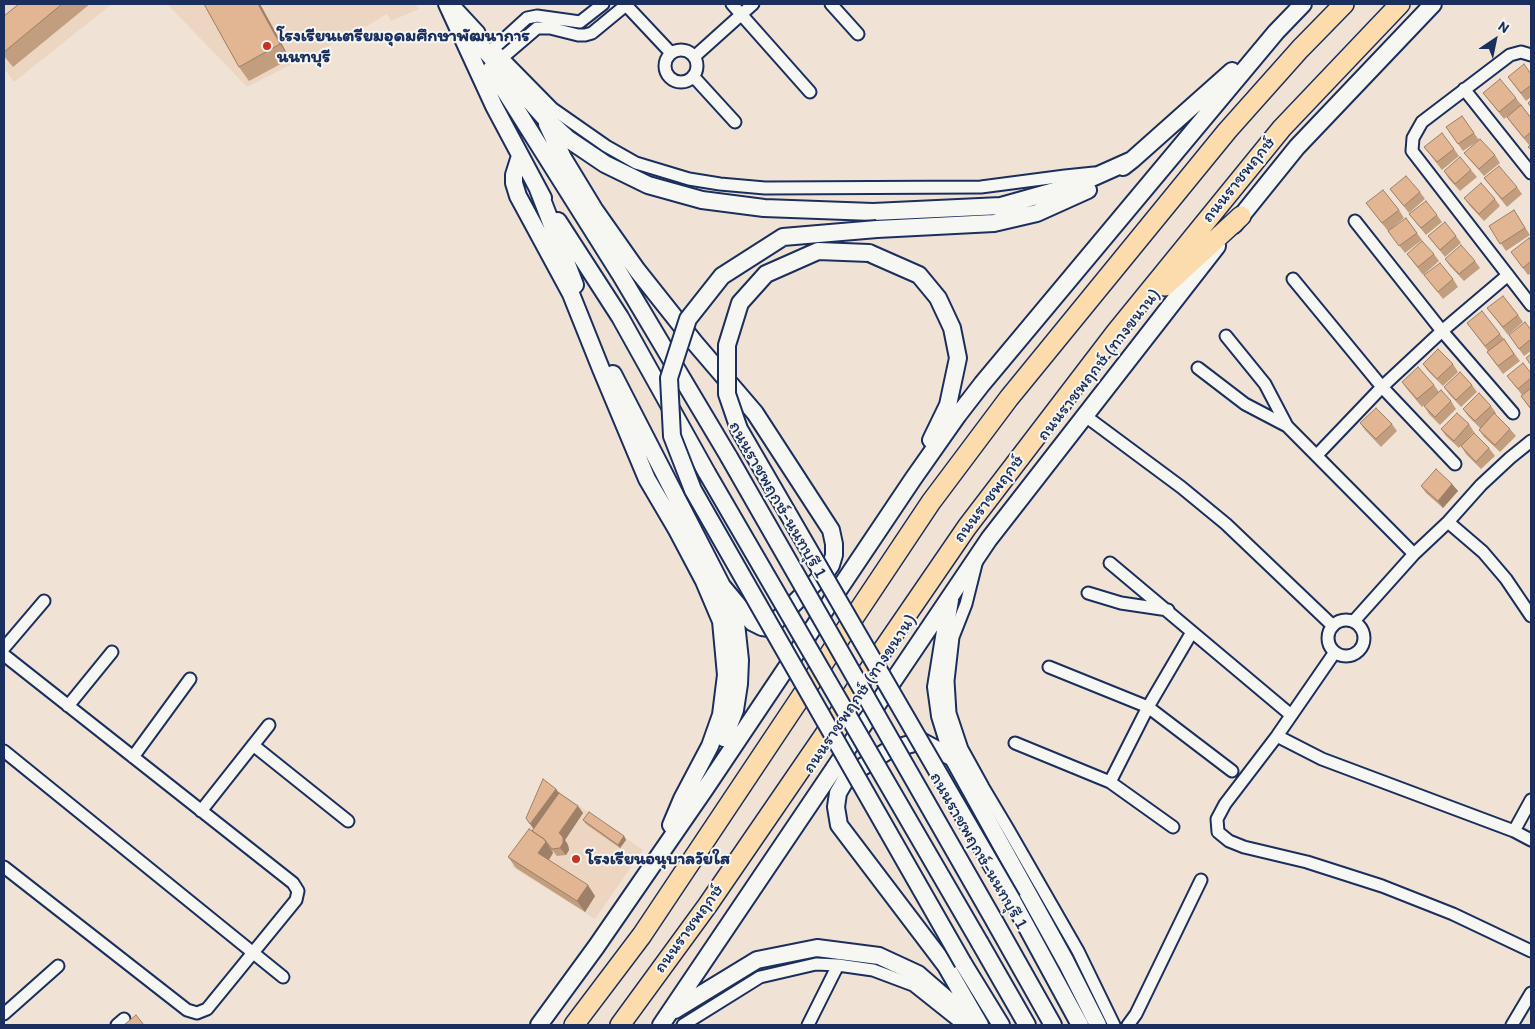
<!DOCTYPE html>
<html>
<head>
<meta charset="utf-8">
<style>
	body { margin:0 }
	#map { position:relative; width:1535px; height:1029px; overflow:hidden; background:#f0e3d6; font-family:Itim,sans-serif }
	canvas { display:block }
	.frame { position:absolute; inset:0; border:5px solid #1b2f5e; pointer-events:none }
	.north { position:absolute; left:1470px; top:15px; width:50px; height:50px; -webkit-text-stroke:4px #f6f6f2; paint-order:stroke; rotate:34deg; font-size:14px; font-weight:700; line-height:20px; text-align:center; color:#1b2f5e }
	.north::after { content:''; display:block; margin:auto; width:18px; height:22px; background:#1b2f5e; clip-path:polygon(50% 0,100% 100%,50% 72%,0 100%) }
</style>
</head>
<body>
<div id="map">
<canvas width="1535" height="1029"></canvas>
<div class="frame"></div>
<div class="north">N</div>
</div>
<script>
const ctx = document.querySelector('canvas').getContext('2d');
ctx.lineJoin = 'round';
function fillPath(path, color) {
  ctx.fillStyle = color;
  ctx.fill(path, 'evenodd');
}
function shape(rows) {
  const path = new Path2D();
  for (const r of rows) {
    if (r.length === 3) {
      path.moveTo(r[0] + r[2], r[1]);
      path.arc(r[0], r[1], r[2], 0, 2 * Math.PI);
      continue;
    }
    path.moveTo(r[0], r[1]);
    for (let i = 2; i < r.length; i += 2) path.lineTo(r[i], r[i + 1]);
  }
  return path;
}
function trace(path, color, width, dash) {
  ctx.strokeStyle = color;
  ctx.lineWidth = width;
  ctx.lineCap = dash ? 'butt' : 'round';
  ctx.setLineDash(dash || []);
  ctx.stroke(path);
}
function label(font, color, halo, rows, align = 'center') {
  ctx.font = font + ' Itim,"Playpen Sans Thai",sans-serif';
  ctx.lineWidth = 4;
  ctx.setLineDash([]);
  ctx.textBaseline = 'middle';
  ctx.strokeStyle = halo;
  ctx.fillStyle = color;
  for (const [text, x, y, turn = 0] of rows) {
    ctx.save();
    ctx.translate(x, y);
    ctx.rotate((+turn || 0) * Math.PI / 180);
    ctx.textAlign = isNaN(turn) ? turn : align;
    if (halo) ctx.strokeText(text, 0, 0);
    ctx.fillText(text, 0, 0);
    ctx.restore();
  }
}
fillPath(shape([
	[4,4,112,4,14,82,6,71,4,73],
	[167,4,416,4,419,9,391,21,387,14,362,29,247,87],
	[548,784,643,850,595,919,512,867]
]), '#ecd6c2');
const street = shape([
	[453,4,479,32],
	[625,4,671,53],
	[732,4,810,92],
	[831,4,858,34],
	[493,48,553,109,606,146,636,163,689,179,720,184,765,188,981,187,1065,176,1094,173],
	[493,49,527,18,537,16,580,22,603,4],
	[681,66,16],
	[1531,55,1521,52,1510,55,1422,122,1413,138,1412,151,1531,305],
	[694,57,753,4],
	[502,58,537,28,550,28,578,35,585,35,592,33,626,5],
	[693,76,735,122],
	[1464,89,1531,173],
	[1355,221,1442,331,1513,413],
	[1293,279,1382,387,1455,464],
	[1226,336,1265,384,1287,426],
	[1198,368,1245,404,1287,426,1414,554],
	[1084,415,1181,487,1226,524,1333,626],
	[1317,455,1382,387,1442,331,1508,275],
	[1448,522,1483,552,1506,579,1531,616],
	[1110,563,1291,715],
	[976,564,966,604,953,637,948,681,950,713,962,749,983,787,1008,829,1078,951,1114,1025],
	[1088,593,1121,603,1168,610],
	[1346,638,18],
	[1354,621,1414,554,1448,522,1481,485,1510,458,1531,441],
	[4,648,44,601],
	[1335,652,1277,736,1225,804,1217,819,1218,832,1229,841,1244,847,1307,862,1382,886,1453,914,1531,951],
	[4,655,293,883,298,891,296,900,207,1009,197,1013,187,1010,4,867],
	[1049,667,1148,707,1232,771],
	[68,706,112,652],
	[1277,736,1322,759,1514,831,1531,840],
	[1015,743,1110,782,1173,827],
	[253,745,348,821],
	[4,751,283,977],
	[133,757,190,679],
	[1110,782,1148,707,1192,632],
	[201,811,269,725],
	[1514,831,1531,800],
	[4,1014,58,966],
	[117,1025,124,1019],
	[683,1025,760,977,816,964,838,965,873,970,913,985,957,1020,962,1025],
	[808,1025,838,965],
	[1128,1025,1136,1014,1201,880],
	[1512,1025,1531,993]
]);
const secondary = shape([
	[447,4,494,106,543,198],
	[465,28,543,116,568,139,605,164,648,185,702,200,764,208,873,212,1001,206,1076,185,1132,160],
	[491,69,620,274,729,457],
	[547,124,563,158,594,209,637,270,695,343,755,413,831,530,834,544,834,555,831,565,826,572,769,628,762,627,752,622,722,586],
	[520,156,514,175,514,183,518,196,571,294,601,369,647,479,677,530,704,581,721,621,726,675,721,715,710,746,682,799,671,825],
	[1123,167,1132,160,1232,71],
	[538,189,575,285],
	[558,221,620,317,707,473],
	[1234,225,1297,147,1433,4],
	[877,229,994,223,1037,213,1088,190],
	[869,253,919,275,938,298,952,328,958,358,948,405,931,440],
	[613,374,722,586,736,623,740,660,739,684,735,710,724,738],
	[950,600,936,687,940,716,953,758,1066,962,1098,1025],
	[953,758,921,741,889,750,848,776,838,793,836,807,839,825,946,966,980,1025],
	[1012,900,1080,1025],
	[995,922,1053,1025],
	[980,943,1027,1025],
	[963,963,1001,1025],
	[675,1010,757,960,817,948,879,956,918,974,971,1020],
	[539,1025,596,947,705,789,913,479,958,415,982,384,1276,32,1303,4],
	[661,1025,989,539,1217,246]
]);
const primary = shape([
	[1165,286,1241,216],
	[574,1025,642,935,931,502,1009,398,1227,131,1300,49,1344,4],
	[620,1025,707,906,967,527,1116,332,1282,128,1400,4]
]);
trace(street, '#1b2f5e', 15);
trace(secondary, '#1b2f5e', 20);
trace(primary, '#1b2f5e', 22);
trace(street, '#f6f6f2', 11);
trace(secondary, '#f6f6f2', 16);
trace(primary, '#fcdcac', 19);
const secondaryBridge = shape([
	[877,229,783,237,722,276,688,319,669,378,672,436,693,490,963,963],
	[869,253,818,251,766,274,740,303,727,345,727,394,739,429,1012,900],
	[729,457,995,922],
	[707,473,980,943]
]);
trace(secondaryBridge, '#1b2f5e', 20, []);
trace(secondaryBridge, '#f6f6f2', 16);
fillPath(shape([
	[19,4,90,4,13,67,4,56,4,16],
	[204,4,260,4,290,59,249,81,239,67],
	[1531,74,1531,97,1526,101,1508,77],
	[1483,93,1516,98,1531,118,1531,144,1529,145,1512,124,1507,117,1509,115,1504,119],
	[1462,116,1479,140,1495,155,1500,163,1484,176,1470,160,1464,153,1479,140,1463,151,1446,127],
	[1424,147,1454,149,1459,156,1442,170],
	[1471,170,1477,177,1460,191,1449,179,1444,171],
	[1484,178,1517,187,1522,194,1507,207],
	[1390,189,1420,192,1425,199,1409,213],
	[1464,198,1495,199,1500,206,1484,221,1470,206],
	[1366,203,1399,210,1404,218,1388,231],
	[1514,210,1530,235,1506,251,1489,226],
	[1409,214,1437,215,1442,222,1426,235],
	[1406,218,1422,240,1405,253,1388,231],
	[1428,236,1456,236,1461,243,1445,257],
	[1531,241,1531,273,1528,275,1511,252],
	[1407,254,1434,254,1439,261,1423,275],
	[1445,259,1475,261,1480,268,1464,281,1450,266],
	[1424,275,1453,279,1458,287,1443,299],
	[1487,308,1518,315,1523,322,1508,335],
	[1467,323,1500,334,1520,361,1503,374,1487,352,1488,351],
	[1531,330,1531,351,1524,356,1509,335],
	[1423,364,1453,364,1458,372,1443,386,1428,371],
	[1531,373,1531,410,1521,396,1522,395,1507,376],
	[1402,382,1434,385,1439,392,1422,407,1407,389],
	[1472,385,1477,392,1461,407,1449,394,1444,387],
	[1451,401,1456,409,1440,425,1429,414,1424,406],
	[1491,406,1496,413,1495,414,1510,429,1516,436,1500,452,1484,437,1479,430,1480,428,1468,416,1463,409],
	[1360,423,1392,424,1397,431,1381,447,1365,430],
	[1469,424,1474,432,1459,448,1446,436,1441,429],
	[1461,446,1489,448,1495,456,1481,469,1466,454],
	[1452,484,1458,491,1443,508,1426,493,1421,486],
	[556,789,559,793,583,813,565,840,568,845,569,850,566,855,557,856,552,850,553,853,549,860,595,896,585,912,516,868,508,857,532,831],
	[583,820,624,836,626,840,620,848,586,824]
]), '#c29d7e');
fillPath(shape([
	[258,4,260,4,290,59,280,44],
	[1452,484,1458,491,1443,508,1438,501],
	[556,789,561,796,535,831,530,824],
	[578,806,583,813,565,840,568,845,569,850,566,855,560,848,559,833],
	[624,836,626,840,620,848,618,845],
	[544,839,553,853,546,864,538,853],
	[588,885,595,896,585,912,577,901]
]), '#9e7f67');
const building = shape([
	[19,4,62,4,4,52,4,16,19,4],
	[204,4,258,4,280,44,239,67,204,4],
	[1524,64,1531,74,1531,85,1521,93,1508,77,1524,64],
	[1500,79,1516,98,1499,112,1483,93,1500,79],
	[1531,100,1531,107,1528,103,1531,100],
	[1521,105,1531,118,1531,132,1524,138,1507,117,1521,105],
	[1462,116,1474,133,1458,144,1446,127,1462,116],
	[1442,133,1454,149,1437,162,1424,147,1442,133],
	[1480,139,1495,155,1479,169,1464,153,1480,139],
	[1531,144,1531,150,1528,147,1531,144],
	[1460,157,1471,170,1455,184,1444,171,1460,157],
	[1499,166,1517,187,1502,199,1484,178,1499,166],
	[1406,176,1420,192,1404,206,1390,189,1406,176],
	[1481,183,1495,199,1479,214,1464,198,1481,183],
	[1383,190,1399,210,1382,223,1366,203,1383,190],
	[1426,201,1437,215,1421,228,1409,214,1426,201],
	[1514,210,1525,228,1500,244,1489,226,1514,210],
	[1406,218,1417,233,1399,246,1388,231,1406,218],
	[1445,222,1456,236,1440,250,1428,236,1445,222],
	[1529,238,1531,241,1531,261,1523,268,1511,252,1529,238],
	[1422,241,1434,254,1418,267,1407,254,1422,241],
	[1461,245,1475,261,1459,274,1445,259,1461,245],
	[1440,263,1453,279,1438,292,1424,275,1440,263],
	[1503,296,1518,315,1503,327,1487,308,1503,296],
	[1482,311,1500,334,1485,346,1467,323,1482,311],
	[1525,322,1531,330,1531,339,1519,349,1509,335,1525,322],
	[1504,339,1514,354,1498,366,1487,352,1504,339],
	[1438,349,1453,364,1437,379,1423,364,1438,349],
	[1531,354,1531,365,1526,358,1531,354],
	[1523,363,1531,373,1531,378,1518,389,1507,376,1523,363],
	[1418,367,1434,385,1417,399,1402,382,1418,367],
	[1460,372,1472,385,1456,400,1444,387,1460,372],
	[1531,388,1531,409,1521,396,1531,388],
	[1441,390,1451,401,1435,417,1424,406,1441,390],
	[1479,393,1491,406,1475,421,1463,409,1479,393],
	[1376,408,1392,424,1376,439,1360,423,1376,408],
	[1457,413,1469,424,1454,441,1441,429,1457,413],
	[1494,413,1510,429,1495,445,1479,430,1494,413],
	[1474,433,1489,448,1476,462,1461,446,1474,433],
	[1436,469,1452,484,1438,501,1421,486,1436,469],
	[543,779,556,789,530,824,526,818,543,779],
	[559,793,578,806,559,833,563,837,563,843,560,848,552,849,544,839,532,831,559,793],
	[589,812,624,836,618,845,583,820,589,812],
	[529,829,544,839,546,842,538,853,588,885,577,901,508,857,529,829],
	[136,1015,144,1025,124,1025,136,1015]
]);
fillPath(building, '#e2b693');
trace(building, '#9e7f67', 1);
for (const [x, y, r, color] of [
	[267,46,5,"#c8321e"],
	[576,859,5,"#c8321e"]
]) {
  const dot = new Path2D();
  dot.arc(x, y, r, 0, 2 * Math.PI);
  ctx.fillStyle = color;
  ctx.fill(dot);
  trace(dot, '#f6f6f2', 2);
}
label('bold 18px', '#1b2f5e', '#f6f6f2', [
	["โรงเรียนเตรียมอุดมศึกษาพัฒนาการ",277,36],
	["นนทบุรี",277,57],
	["โรงเรียนอนุบาลวัยใส",586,859]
], 'left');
label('18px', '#1b2f5e', '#f6f6f2', [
	["ถนนราชพฤกษ์",1239,180,-51],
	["ถนนราชพฤกษ์ (ทางขนาน)",1099,365,-52],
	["ถนนราชพฤกษ์",989,499,-53],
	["ถนนราชพฤกษ์-นนทบุรี 1",777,500,60],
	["ถนนราชพฤกษ์ (ทางขนาน)",860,694,-56],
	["ถนนราชพฤกษ์-นนทบุรี 1",978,851,60],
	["ถนนราชพฤกษ์",689,929,-54]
]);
</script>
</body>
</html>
